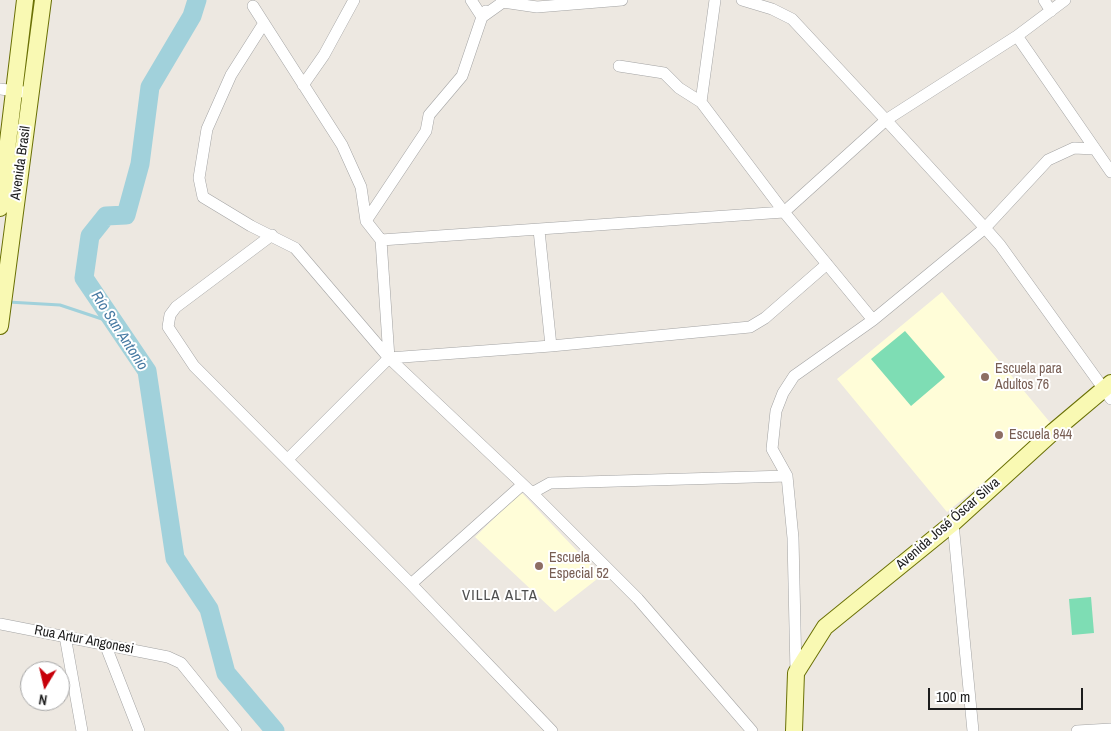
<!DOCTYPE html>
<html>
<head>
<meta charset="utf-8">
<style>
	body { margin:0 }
	#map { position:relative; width:1111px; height:731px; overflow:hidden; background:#ede8e1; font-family:"Archivo Narrow",sans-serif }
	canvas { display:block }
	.north { position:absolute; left:20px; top:661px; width:50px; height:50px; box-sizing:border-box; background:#fff; border:1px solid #a4a4a4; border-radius:50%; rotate:189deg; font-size:14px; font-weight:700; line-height:20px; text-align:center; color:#1c1c1c }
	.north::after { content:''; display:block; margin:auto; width:18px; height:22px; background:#c7000a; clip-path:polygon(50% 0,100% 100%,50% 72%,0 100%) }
	.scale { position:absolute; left:928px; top:688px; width:155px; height:22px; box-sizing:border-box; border:2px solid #1c1c1c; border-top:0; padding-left:6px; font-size:15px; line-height:18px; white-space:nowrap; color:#1c1c1c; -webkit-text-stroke:4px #fff; paint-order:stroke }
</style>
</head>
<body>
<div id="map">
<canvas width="1111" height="731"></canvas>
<div class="north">N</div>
<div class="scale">100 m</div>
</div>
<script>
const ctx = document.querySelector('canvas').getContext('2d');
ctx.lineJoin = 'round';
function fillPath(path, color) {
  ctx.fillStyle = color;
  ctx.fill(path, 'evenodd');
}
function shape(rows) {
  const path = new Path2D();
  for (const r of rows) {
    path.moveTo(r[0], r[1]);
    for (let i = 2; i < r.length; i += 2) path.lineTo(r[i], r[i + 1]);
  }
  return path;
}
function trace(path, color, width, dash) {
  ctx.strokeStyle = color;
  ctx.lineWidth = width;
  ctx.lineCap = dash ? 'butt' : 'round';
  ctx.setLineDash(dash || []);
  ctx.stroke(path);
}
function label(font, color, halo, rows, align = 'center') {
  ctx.font = font + ' "Archivo Narrow",sans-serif';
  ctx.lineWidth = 4;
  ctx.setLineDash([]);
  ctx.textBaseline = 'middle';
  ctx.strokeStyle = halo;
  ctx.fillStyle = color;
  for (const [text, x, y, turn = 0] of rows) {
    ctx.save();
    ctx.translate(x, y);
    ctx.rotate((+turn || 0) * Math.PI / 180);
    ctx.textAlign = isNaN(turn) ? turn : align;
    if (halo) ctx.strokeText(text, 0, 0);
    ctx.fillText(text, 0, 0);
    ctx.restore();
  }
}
fillPath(shape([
	[942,292,1053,426,947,512,837,379],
	[521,492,601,576,555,612,475,537]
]), '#fffdd8');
fillPath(shape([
	[905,331,945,377,911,406,871,359],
	[1091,597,1094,633,1072,635,1069,599]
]), '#7eddb4');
trace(shape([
	[8,302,60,305,114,323]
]), '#a1d1db', 3);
trace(shape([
	[197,0,192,16,150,87,140,164,126,215,106,216,90,236,84,278,147,371,175,558,209,609,226,673,275,731]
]), '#a1d1db', 19);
const minor = shape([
	[471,0,482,17,486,11],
	[742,0,772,9,792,19,886,120,1017,36,1065,0],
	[1044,0,1051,11],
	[253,6,342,145,361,187,366,221,381,240,389,358,288,459],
	[264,23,231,75,207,129,199,178,203,197,251,226,295,248,389,358,532,493,638,599,752,731],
	[1017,36,1111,172],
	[619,66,664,73,679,88,701,102,784,212,873,320],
	[303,85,324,55,354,0],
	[0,89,31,93],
	[701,102,715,0],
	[366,221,426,131,429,115,462,76,482,17,503,2,537,7,622,0],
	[539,230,551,346],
	[272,235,176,307,170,315,168,327,194,366,411,584,552,731],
	[381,240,784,212,886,120,985,228,1048,160,1074,148,1094,149],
	[389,358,551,346,750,327,765,318,827,264],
	[532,493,550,483,787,476],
	[953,523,973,731],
	[411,584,522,485],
	[0,624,168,657,181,663,236,731],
	[65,636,82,731],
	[105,644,139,731],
	[796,673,793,538,787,476,772,449,776,411,783,393,794,376,873,320,985,228,1000,245,1111,399],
	[1077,731,1111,729]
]);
const secondary = shape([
	[0,208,25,0],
	[0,326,43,0],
	[794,731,796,673,825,627,953,523,1054,431,1111,383]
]);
trace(minor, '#a3a3a3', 12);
trace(secondary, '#6a7005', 18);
trace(minor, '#fff', 11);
trace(secondary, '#f9f9b3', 16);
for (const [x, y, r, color] of [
	[985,377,5,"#8d6e63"],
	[999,435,5,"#8d6e63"],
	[539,566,5,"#8d6e63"]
]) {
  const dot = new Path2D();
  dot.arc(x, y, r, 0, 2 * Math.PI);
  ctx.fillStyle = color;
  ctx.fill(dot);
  trace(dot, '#fff', 2);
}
label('14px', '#1c1c1c', '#fff', [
	["Avenida Brasil",21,163,-82],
	["Avenida José Óscar Silva",948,524,-41],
	["Rua Artur Angonesi",84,640,11]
]);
label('14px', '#785e54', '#fff', [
	["Escuela para",995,369],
	["Adultos 76",995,385],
	["Escuela 844",1009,435],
	["Escuela",549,558],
	["Especial 52",549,574]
], 'left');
label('italic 15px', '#4679a2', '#fff', [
	["Río San Antonio",119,331,57]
]);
ctx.letterSpacing = '1px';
label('15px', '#4f4f4f', '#fff', [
	["VILLA ALTA",500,596]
]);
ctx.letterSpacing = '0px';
</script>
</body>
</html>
